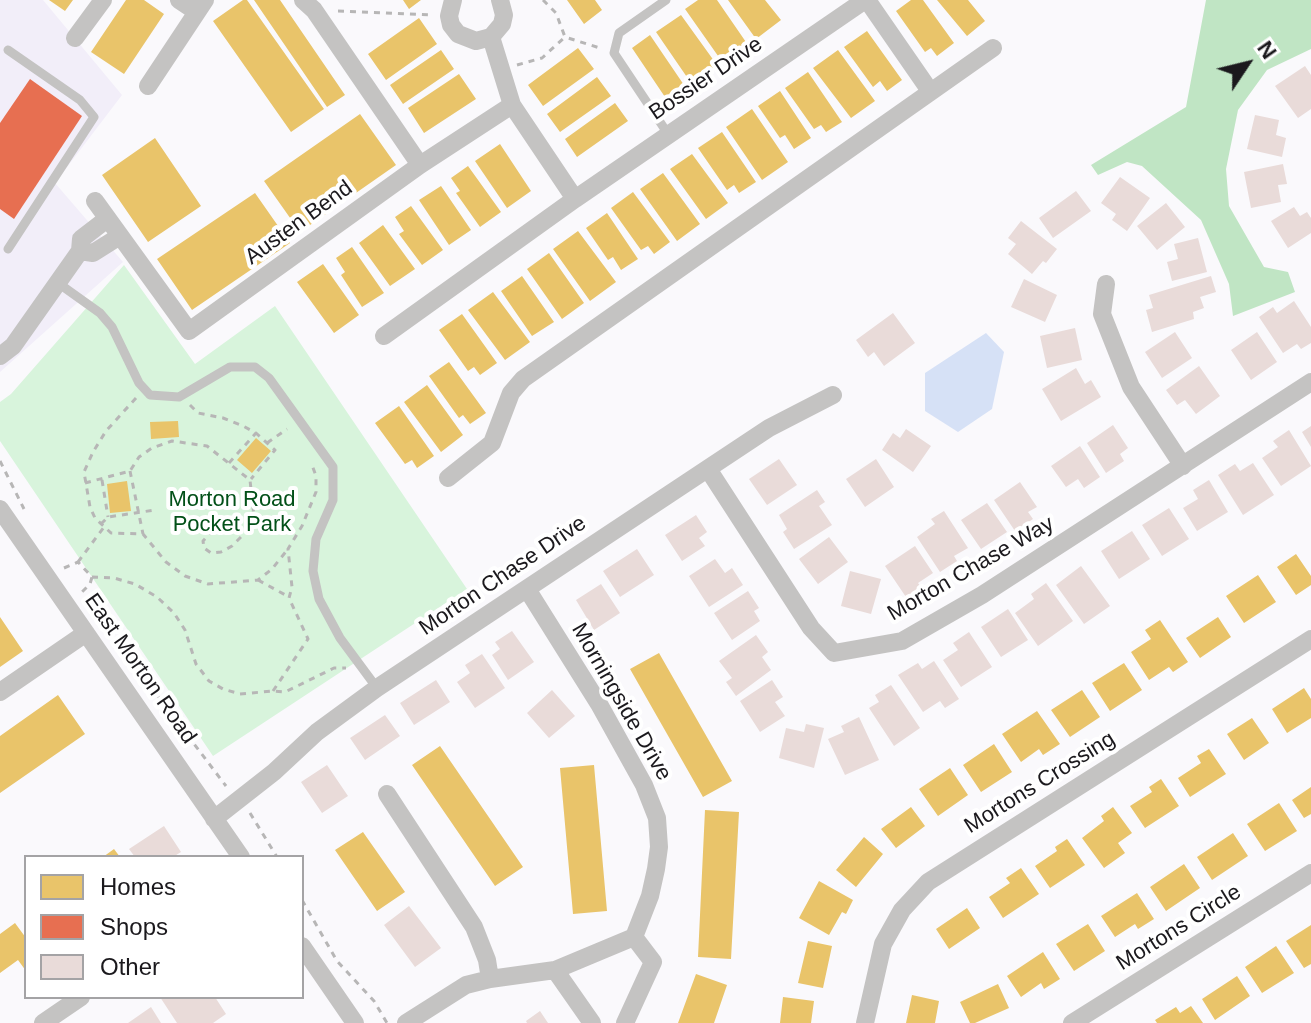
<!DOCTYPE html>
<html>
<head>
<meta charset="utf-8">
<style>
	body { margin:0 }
	#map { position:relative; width:1311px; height:1023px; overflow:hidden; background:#faf9fc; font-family:Arial,sans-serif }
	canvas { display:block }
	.legend { position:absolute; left:24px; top:855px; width:280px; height:144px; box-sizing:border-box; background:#fff; border:2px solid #a4a3a5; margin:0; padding:10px 14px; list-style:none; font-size:24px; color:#1b191d }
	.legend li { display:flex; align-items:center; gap:16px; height:40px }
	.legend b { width:40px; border:2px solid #a4a3a5 }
	.north { position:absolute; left:1207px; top:24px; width:80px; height:80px; -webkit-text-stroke:6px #fff; paint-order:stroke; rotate:55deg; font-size:22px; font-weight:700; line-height:32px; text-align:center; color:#1b191d }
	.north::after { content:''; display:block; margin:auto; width:28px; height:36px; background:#1b191d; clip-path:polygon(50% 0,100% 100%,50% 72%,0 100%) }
</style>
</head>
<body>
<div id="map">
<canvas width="1311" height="1023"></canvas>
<ul class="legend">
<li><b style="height:22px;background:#e9c46a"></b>Homes</li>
<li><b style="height:22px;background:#e76f51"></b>Shops</li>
<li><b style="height:22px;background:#e9dbd9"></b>Other</li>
</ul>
<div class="north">N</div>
</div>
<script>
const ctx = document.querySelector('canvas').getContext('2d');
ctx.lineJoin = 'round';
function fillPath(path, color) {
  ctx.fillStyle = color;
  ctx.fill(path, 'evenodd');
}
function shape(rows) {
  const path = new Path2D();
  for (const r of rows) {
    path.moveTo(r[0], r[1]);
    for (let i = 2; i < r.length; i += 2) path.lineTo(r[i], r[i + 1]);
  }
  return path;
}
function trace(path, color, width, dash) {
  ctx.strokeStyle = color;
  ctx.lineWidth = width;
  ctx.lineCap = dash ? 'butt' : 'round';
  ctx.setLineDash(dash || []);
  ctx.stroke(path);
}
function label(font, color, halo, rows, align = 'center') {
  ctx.font = font + ' Arial,sans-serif';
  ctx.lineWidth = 8;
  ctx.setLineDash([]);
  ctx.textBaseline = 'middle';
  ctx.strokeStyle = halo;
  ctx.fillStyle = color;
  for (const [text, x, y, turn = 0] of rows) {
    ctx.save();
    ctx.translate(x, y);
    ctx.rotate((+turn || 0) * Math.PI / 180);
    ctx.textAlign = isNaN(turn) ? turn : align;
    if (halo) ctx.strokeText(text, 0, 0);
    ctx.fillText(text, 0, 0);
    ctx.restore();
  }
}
fillPath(shape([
	[0,0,43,0,122,95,55,183,123,262,0,372]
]), '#f2eef9');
fillPath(shape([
	[124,265,195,364,275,306,467,589,213,756,0,441,0,402,11,394]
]), '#d8f4dc');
fillPath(shape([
	[1206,0,1311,0,1311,49,1267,70,1238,110,1226,169,1229,206,1264,267,1288,272,1295,292,1233,316,1229,284,1201,220,1142,166,1127,162,1098,175,1091,165,1186,107]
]), '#c0e5c4');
fillPath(shape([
	[986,333,1004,352,992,409,958,432,925,411,925,373]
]), '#d6e1f6');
fillPath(shape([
	[49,0,73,0,65,11],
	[126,0,144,0,164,14,124,74,91,52],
	[243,0,247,0,324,109,291,132,213,21],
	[254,0,280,0,345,95,327,107],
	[403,0,421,0,409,9],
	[567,0,595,0,602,10,584,24],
	[698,0,717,0,748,45,723,63,685,9],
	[728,0,765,0,781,20,756,39],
	[911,0,923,0,954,43,937,56,931,48,925,52,896,11],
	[937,0,968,0,985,21,967,36],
	[681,15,717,65,691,83,656,32],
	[419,18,437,44,386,80,368,54],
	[867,31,902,80,887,91,880,81,873,87,844,47],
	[650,35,686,88,667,100,632,48],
	[578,48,594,69,543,106,528,85],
	[441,50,454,69,403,104,390,85],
	[838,50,875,101,851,118,813,68],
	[808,72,842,122,826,132,821,125,814,129,785,88],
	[459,74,476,99,424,133,408,108],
	[597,77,611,96,560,132,547,114],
	[780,91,811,138,794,149,785,135,780,138,758,106],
	[615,103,628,121,577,157,565,139],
	[752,109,788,162,762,180,726,127],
	[360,114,396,165,300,232,264,181],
	[722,132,756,182,739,193,734,185,727,190,698,148],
	[155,138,201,206,148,242,102,175],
	[500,144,531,191,507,208,475,161],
	[692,154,728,203,706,219,670,169],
	[468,166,501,212,480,227,456,193,460,191,451,178],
	[663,173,700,224,677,241,640,189],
	[441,186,471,230,449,245,419,200],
	[633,192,670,242,654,254,648,246,641,250,611,208],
	[255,193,290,243,192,310,157,259],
	[411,206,443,250,422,265,399,234,404,231,395,217],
	[607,213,638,259,621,270,613,257,608,260,586,228],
	[383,225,415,269,390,286,359,243],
	[578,231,616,282,590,301,553,249],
	[352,247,384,293,362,307,341,275,345,272,336,258],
	[549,253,584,303,562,319,527,269],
	[323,264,359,315,334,333,297,282],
	[522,276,554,322,532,336,501,291],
	[493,292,530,342,505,360,468,310],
	[462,314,497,363,480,375,474,367,468,371,439,330],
	[449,362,486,413,470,424,463,415,459,418,429,376],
	[427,385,463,435,441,452,404,402],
	[399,406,434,456,417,468,412,460,405,464,375,423],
	[178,421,179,437,151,439,150,422],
	[256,438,271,451,252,473,237,460],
	[127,481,131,511,110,513,107,484],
	[1296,554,1311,576,1311,585,1296,595,1277,567],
	[1258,575,1276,602,1244,623,1226,596],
	[0,617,23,651,0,667],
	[1218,617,1231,637,1200,658,1186,638],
	[1160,620,1188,662,1173,672,1169,667,1149,680,1131,652,1151,639,1145,630],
	[659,653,732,781,703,797,630,669],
	[1124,663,1142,690,1110,711,1092,683],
	[1304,688,1311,699,1311,718,1287,733,1272,709],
	[1082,690,1100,717,1070,737,1051,710],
	[58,695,85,734,0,793,0,736],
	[1037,711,1060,744,1043,755,1039,749,1021,762,1002,734],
	[1252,718,1269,743,1244,760,1227,734],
	[994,744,1012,772,981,792,963,765],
	[440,746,523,867,495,886,412,765],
	[1209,749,1226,774,1190,797,1178,778,1201,763,1197,756],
	[594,765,607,911,573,914,560,768],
	[950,768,968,795,938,816,919,789],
	[1161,779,1179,806,1145,828,1130,806,1152,792,1149,787],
	[1311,787,1311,814,1304,818,1292,800],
	[1279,803,1297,831,1265,851,1247,824],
	[911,807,925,826,896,848,881,829],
	[1113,807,1132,833,1118,843,1125,853,1104,868,1082,838,1104,821,1101,816],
	[705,810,739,812,731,959,698,957],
	[363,832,405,892,377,911,335,850],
	[1233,833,1248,856,1212,880,1197,857],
	[864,837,883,854,856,887,836,870],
	[1067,839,1085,865,1050,888,1035,866,1057,851,1055,847],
	[114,849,120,857,103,857],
	[1184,864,1200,888,1166,911,1150,887],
	[1021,868,1039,894,1003,918,989,897,1010,883,1006,878],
	[819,881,853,900,846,914,842,912,829,935,799,918],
	[1137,893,1154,919,1138,929,1135,924,1115,937,1101,916],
	[967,908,980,928,949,949,936,929],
	[15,923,26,938,26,971,18,960,0,973,0,934],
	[1088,924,1105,951,1074,971,1056,944],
	[1311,925,1311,964,1304,968,1286,941],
	[808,941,832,946,823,988,798,983],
	[1276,946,1294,973,1262,993,1245,967],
	[1043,952,1060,979,1044,989,1041,983,1021,997,1007,976],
	[696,974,727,985,714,1023,678,1023],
	[1237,976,1250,996,1215,1020,1202,999],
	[998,984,1009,1008,975,1023,970,1023,960,1002],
	[912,995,939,1001,935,1023,906,1023],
	[783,997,814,1001,811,1023,780,1023],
	[1191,1006,1203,1023,1157,1023,1155,1020,1176,1007,1180,1013]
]), '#e9c46a');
fillPath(shape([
	[30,79,82,116,14,219,0,209,0,123]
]), '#e76f51');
fillPath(shape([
	[1305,66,1311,75,1311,109,1298,118,1275,86],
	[1255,115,1279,120,1276,135,1286,138,1282,157,1247,149],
	[1283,164,1287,184,1278,185,1281,202,1251,208,1244,172],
	[1120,177,1150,198,1127,231,1112,220,1116,214,1101,203],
	[1076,191,1091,211,1053,238,1039,218],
	[1166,203,1185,227,1157,250,1137,226],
	[1294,207,1300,216,1307,212,1311,218,1311,233,1288,248,1271,221],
	[1021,221,1057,249,1046,263,1043,261,1032,274,1008,254,1016,244,1008,238],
	[1198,238,1207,272,1172,281,1167,262,1178,259,1174,244],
	[1211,276,1216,292,1200,297,1204,308,1193,312,1194,319,1152,332,1146,310,1153,308,1149,295],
	[1024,279,1057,295,1045,322,1011,307],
	[1294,301,1311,327,1311,343,1301,349,1297,344,1283,353,1259,317,1273,307,1277,313],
	[893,313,915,343,884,366,874,352,868,357,856,340],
	[1075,328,1082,360,1047,368,1040,336],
	[1175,332,1192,358,1162,378,1145,352],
	[1257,332,1277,362,1251,380,1231,350],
	[1199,366,1220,396,1196,414,1185,400,1177,405,1166,390],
	[1076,368,1085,384,1091,380,1101,397,1061,421,1042,389],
	[1113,425,1128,448,1120,454,1124,461,1106,473,1087,443],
	[1311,426,1311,447,1302,432],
	[906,429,931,446,913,472,882,450,893,433,900,438],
	[1289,430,1311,466,1281,486,1262,458,1278,447,1273,441],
	[1080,446,1100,477,1084,488,1078,479,1066,487,1051,466],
	[779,459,797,485,767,505,749,479],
	[876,459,894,487,865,507,846,479],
	[1253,463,1274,495,1243,515,1218,475,1235,464,1240,471],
	[1209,480,1228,512,1197,531,1183,508,1198,499,1193,490],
	[1020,482,1037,507,1028,512,1033,519,1015,531,994,500],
	[817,490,825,502,819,506,832,525,794,549,783,532,787,529,779,515],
	[987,503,1007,532,981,549,961,520],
	[1169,508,1189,539,1162,556,1142,525],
	[944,511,968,548,954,556,957,561,940,572,917,537,935,524,931,519],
	[696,515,707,532,699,538,705,546,682,561,665,535],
	[1132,531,1150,559,1119,579,1101,551],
	[829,537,848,562,818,584,799,559],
	[915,546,933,573,918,583,923,590,908,600,885,566],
	[637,549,654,575,620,597,603,571],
	[715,559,725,573,732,568,743,585,709,607,689,576],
	[1081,566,1110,606,1084,624,1056,585],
	[850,571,881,579,871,614,841,606],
	[1046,583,1073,621,1038,646,1015,613,1034,599,1031,594],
	[601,584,620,613,594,630,576,600],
	[748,591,759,608,754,611,760,621,732,640,714,613],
	[1008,609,1028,640,1001,657,981,627],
	[512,631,534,662,508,680,492,655,500,649,495,642],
	[969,632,992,667,961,687,943,660,958,650,953,643],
	[756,635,768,652,762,657,771,670,736,696,726,682,732,678,719,661],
	[482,654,505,688,475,708,457,682,470,673,465,665],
	[934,661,959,699,945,708,940,701,923,712,898,675,918,663,922,669],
	[436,680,450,702,414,725,400,703],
	[772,680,783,697,775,702,785,716,760,732,740,701],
	[891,685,920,728,894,746,869,708,879,702,875,695],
	[552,690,575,716,549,738,527,713],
	[385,715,400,736,365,760,350,738],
	[859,717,879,760,845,775,828,739,844,732,841,726],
	[806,724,824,728,814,768,779,758,786,728,804,732],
	[327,765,348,796,322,813,301,782],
	[164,826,181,852,173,857,135,857,129,849],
	[409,906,441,948,415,967,384,925],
	[160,997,215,997,226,1014,213,1023,177,1023],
	[151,1007,161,1023,128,1023],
	[540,1011,548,1023,527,1023,526,1021]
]), '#e9dbd9');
trace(shape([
	[543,0,556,13,565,37,603,49],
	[338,11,431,15],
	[517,65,542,58,565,37],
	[136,398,106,431,93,452,84,472,90,507,95,518,111,533,143,534,166,562,185,576,208,584,258,580,272,569,288,549],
	[190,405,198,413,223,418,243,426,256,433,275,450,251,479],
	[267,443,287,429],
	[0,461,24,509],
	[229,463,256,433],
	[130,471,143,534],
	[102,480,108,517],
	[85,483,130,471,139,457,152,448,172,441,207,446,250,480,254,517,249,529,232,546,221,552,211,553,204,548,203,541,212,531,222,529],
	[101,524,108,517,155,510],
	[78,562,104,527],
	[64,568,78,562,92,577,90,584,81,593],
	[92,577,114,578,135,584,157,597,174,613,185,630,196,664,209,681,223,689,240,694,273,691,285,692,334,668,346,668],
	[258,580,289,597],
	[122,649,226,786],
	[273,691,308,639,289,598,292,587,288,549,302,526,316,492,316,476,312,465],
	[250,813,277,857],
	[302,900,337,961,374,1001,387,1023]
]), '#b7b6b6', 3, [6, 6]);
trace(shape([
	[666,0,619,33,614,53,668,134],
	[8,50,80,100,94,117,8,249],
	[58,283,100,313,112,327,139,383,150,395,179,397,230,367,255,367,269,378,333,467,333,500,316,539,313,571,319,599,340,638,377,688]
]), '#c4c3c2', 9);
trace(shape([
	[179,0,197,12],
	[303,0,314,10,420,165],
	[453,0,449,16,451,25,458,34,476,41,491,37,502,24,504,15,500,0],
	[867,0,930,91],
	[75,38,103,0],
	[148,86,205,0],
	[512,105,575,199,865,0],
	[95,201,189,331,420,165,512,105,491,37],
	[80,251,93,253,120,236],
	[1106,284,1102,314,1131,387,1183,466],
	[384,336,575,199],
	[0,356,13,346,80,251,81,239,107,219],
	[708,469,811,628,834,653,902,641,982,595,1311,382],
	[448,478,492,443,511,393,523,379,993,48],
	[0,509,241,857],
	[527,589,599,704,644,785,657,818,659,847,656,869,650,896,634,937],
	[0,692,86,633],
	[387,794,474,927,487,960,490,979],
	[214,819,274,772,317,732,377,688,769,428,833,395],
	[302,946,355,1023],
	[555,970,592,1023],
	[43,1023,81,997],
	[406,1023,466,985,490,979,555,970,634,937],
	[625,1023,653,962,634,937],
	[865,1023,883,944,902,910,928,882,1311,639],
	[1072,1023,1311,873]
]), '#c4c3c2', 18);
label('22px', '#1b191d', '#fff', [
	["Bossier Drive",706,79,-34],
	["Austen Bend",299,223,-36],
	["Morton Chase Way",971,569,-30],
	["Morton Chase Drive",503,576,-34],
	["East Morton Road",140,669,55],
	["Morningside Drive",621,702,60],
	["Mortons Crossing",1040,783,-32],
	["Mortons Circle",1179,928,-32]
]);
label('22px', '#025018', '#fff', [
	["Morton Road",232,500],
	["Pocket Park",232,525]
]);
</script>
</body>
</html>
